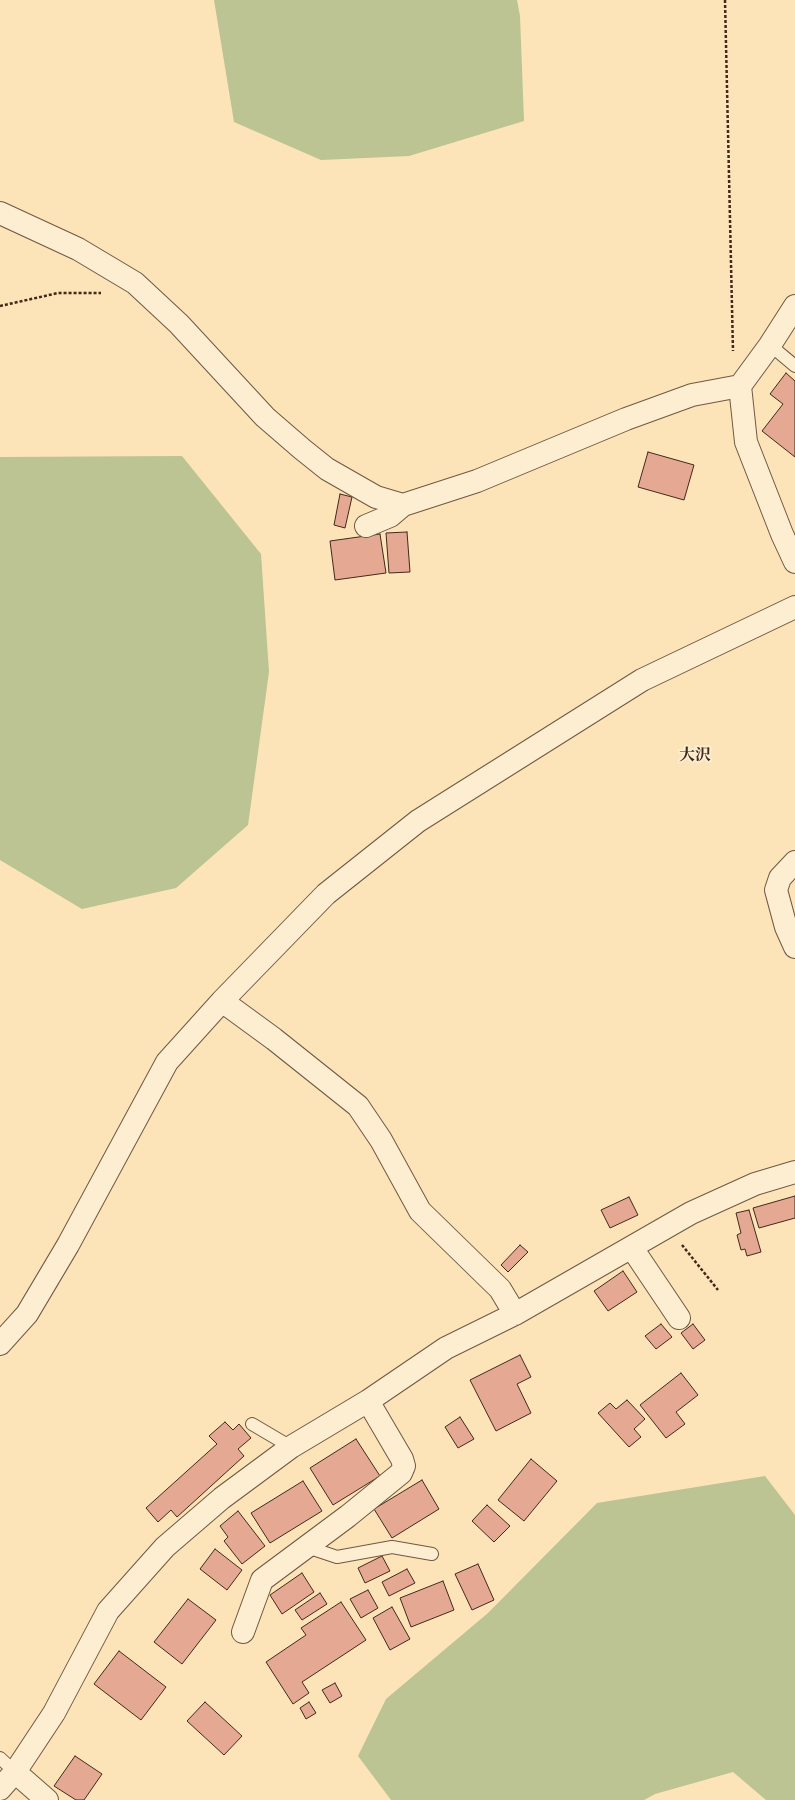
<!DOCTYPE html>
<html>
<head>
<meta charset="utf-8">
<style>
	body { margin:0 }
	canvas { display:block; background:#fce3b8 }
</style>
</head>
<body>
<canvas width="795" height="1800"></canvas>
<script>
const ctx = document.querySelector('canvas').getContext('2d');
ctx.lineJoin = 'round';
function fillPath(path, color) {
  ctx.fillStyle = color;
  ctx.fill(path, 'evenodd');
}
function shape(rows) {
  const path = new Path2D();
  for (const r of rows) {
    path.moveTo(r[0], r[1]);
    for (let i = 2; i < r.length; i += 2) path.lineTo(r[i], r[i + 1]);
  }
  return path;
}
function trace(path, color, width, dash) {
  ctx.strokeStyle = color;
  ctx.lineWidth = width;
  ctx.lineCap = dash ? 'butt' : 'round';
  ctx.setLineDash(dash || []);
  ctx.stroke(path);
}
function label(font, color, halo, rows, align = 'center') {
  ctx.font = font + ' "IM FELL Double Pica","Noto Serif JP",serif';
  ctx.lineWidth = 4;
  ctx.setLineDash([]);
  ctx.textBaseline = 'middle';
  ctx.strokeStyle = halo;
  ctx.fillStyle = color;
  for (const [text, x, y, turn = 0] of rows) {
    ctx.save();
    ctx.translate(x, y);
    ctx.rotate((+turn || 0) * Math.PI / 180);
    ctx.textAlign = isNaN(turn) ? turn : align;
    if (halo) ctx.strokeText(text, 0, 0);
    ctx.fillText(text, 0, 0);
    ctx.restore();
  }
}
fillPath(shape([
	[214,0,517,0,520,16,524,121,409,156,321,160,234,122],
	[182,456,261,554,269,672,248,825,176,888,82,909,0,860,0,457],
	[765,1476,795,1515,795,1800,766,1800,733,1772,655,1794,644,1800,391,1800,358,1756,386,1699,488,1613,597,1503]
]), '#bbc492');
const building = shape([
	[786,373,795,381,795,457,762,431,783,404,770,394,786,373],
	[648,452,694,465,684,500,638,487,648,452],
	[340,494,352,497,345,528,334,525,340,494],
	[407,532,410,572,389,573,386,533,407,532],
	[380,534,386,573,335,580,330,541,380,534],
	[795,1196,795,1218,759,1228,753,1208,795,1196],
	[629,1197,638,1215,610,1228,601,1210,629,1197],
	[749,1210,761,1252,747,1256,745,1249,741,1250,737,1235,741,1233,736,1213,749,1210],
	[520,1245,528,1252,508,1272,501,1265,520,1245],
	[623,1271,637,1292,608,1311,594,1291,623,1271],
	[661,1324,672,1337,656,1349,645,1336,661,1324],
	[693,1324,705,1340,693,1349,681,1333,693,1324],
	[520,1355,531,1377,517,1384,531,1413,496,1431,470,1380,520,1355],
	[681,1373,698,1395,676,1412,685,1424,666,1438,640,1405,681,1373],
	[627,1400,645,1419,634,1429,641,1437,629,1447,598,1413,610,1403,616,1409,627,1400],
	[460,1417,474,1439,458,1448,445,1427,460,1417],
	[225,1422,233,1430,239,1424,251,1438,238,1449,244,1456,177,1517,171,1510,158,1522,146,1508,217,1444,209,1436,225,1422],
	[356,1439,380,1476,333,1505,310,1468,356,1439],
	[531,1459,557,1481,524,1521,498,1500,531,1459],
	[422,1480,439,1509,392,1538,374,1509,422,1480],
	[303,1481,322,1511,270,1543,251,1513,303,1481],
	[487,1505,510,1526,494,1542,472,1521,487,1505],
	[238,1511,265,1546,242,1564,224,1541,228,1537,220,1526,238,1511],
	[215,1549,242,1570,227,1590,200,1569,215,1549],
	[382,1556,390,1571,365,1583,358,1568,382,1556],
	[478,1564,494,1600,472,1610,455,1574,478,1564],
	[407,1569,415,1583,389,1596,382,1582,407,1569],
	[302,1573,314,1592,282,1614,270,1595,302,1573],
	[443,1581,454,1610,411,1627,400,1598,443,1581],
	[368,1590,378,1608,361,1618,350,1599,368,1590],
	[320,1593,327,1604,302,1620,295,1610,320,1593],
	[188,1599,216,1620,182,1664,154,1642,188,1599],
	[341,1602,366,1640,302,1682,309,1693,293,1704,266,1662,306,1635,301,1628,341,1602],
	[392,1607,410,1639,390,1650,373,1618,392,1607],
	[119,1651,166,1687,141,1720,94,1684,119,1651],
	[335,1683,342,1696,330,1703,322,1690,335,1683],
	[205,1702,242,1736,224,1755,187,1721,205,1702],
	[309,1702,316,1713,306,1719,300,1708,309,1702],
	[75,1756,102,1774,84,1800,76,1800,54,1786,75,1756]
]);
fillPath(building, '#e5a993');
trace(building, '#41291b', 1);
const lane = shape([
	[770,345,795,366],
	[252,1424,291,1447],
	[307,1547,337,1557,392,1547,432,1554],
	[0,1758,15,1772]
]);
const street = shape([
	[0,213,78,249,135,283,179,324,265,417,302,449,327,469,376,497,403,505],
	[795,306,770,345,740,386,746,442,782,534,795,562],
	[366,526,390,516,403,505,477,481,626,419,692,395,740,386],
	[795,862,780,878,776,890,786,927,795,947],
	[222,1001,274,1039,358,1106,381,1140,420,1211,500,1289,515,1314],
	[632,1248,679,1318],
	[0,1344,27,1314,68,1245,167,1062,222,1001,326,894,418,821,642,680,795,607],
	[243,1632,262,1580,348,1516,401,1473,404,1466,402,1459,368,1401],
	[15,1772,47,1800],
	[0,1789,15,1772,54,1713,108,1611,165,1547,222,1498,291,1447,368,1401,446,1348,515,1314,691,1213,755,1184,795,1172]
]);
trace(lane, '#705842', 14);
trace(street, '#705842', 24);
trace(shape([
	[725,0,733,351],
	[0,306,58,293,101,293],
	[682,1245,718,1290]
]), '#41291b', 2.5, [3, 2]);
trace(lane, '#fdedd1', 12);
trace(street, '#fdedd1', 22);
label('bold 16px', '#41291b', '#fdedd1', [
	["大沢",695,757]
]);
</script>
</body>
</html>
